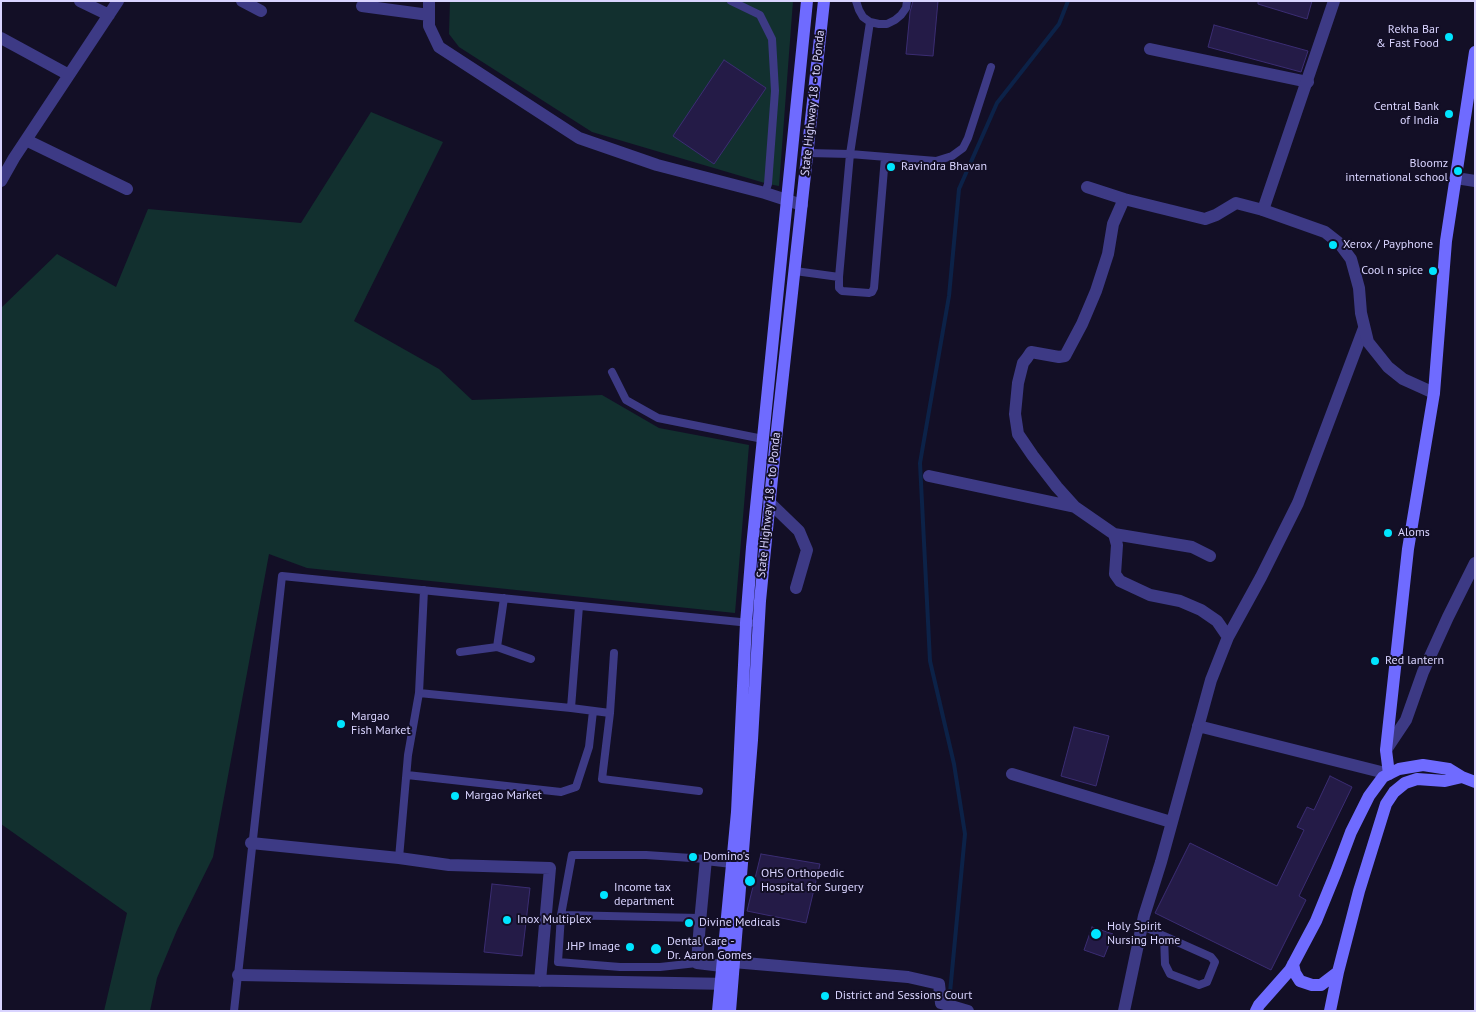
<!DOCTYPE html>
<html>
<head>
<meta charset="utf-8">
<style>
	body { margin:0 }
	#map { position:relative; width:1476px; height:1012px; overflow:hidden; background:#130f26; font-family:"PT Sans",sans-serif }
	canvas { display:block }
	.frame { position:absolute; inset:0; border:2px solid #d9d4ff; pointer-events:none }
</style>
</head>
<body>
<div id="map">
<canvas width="1476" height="1012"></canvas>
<div class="frame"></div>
</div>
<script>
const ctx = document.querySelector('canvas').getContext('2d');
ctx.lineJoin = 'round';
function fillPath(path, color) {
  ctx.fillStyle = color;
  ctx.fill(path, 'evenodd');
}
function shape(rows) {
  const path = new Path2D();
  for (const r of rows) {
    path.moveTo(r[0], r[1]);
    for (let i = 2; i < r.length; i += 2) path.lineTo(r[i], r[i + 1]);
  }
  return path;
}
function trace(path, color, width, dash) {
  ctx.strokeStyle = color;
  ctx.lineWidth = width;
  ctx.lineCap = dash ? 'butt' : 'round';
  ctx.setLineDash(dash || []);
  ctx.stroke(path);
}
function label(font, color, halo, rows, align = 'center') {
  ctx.font = font + ' "PT Sans",sans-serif';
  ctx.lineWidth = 4;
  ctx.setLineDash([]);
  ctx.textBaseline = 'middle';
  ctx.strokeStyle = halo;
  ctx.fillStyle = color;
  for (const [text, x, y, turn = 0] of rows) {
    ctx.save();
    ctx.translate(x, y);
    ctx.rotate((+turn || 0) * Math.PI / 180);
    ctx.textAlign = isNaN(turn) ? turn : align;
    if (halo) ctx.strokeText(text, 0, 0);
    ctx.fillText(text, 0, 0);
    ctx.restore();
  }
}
fillPath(shape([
	[450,1,793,1,779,186,768,184,592,132,459,47,449,34],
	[371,112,443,142,354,321,439,369,472,400,602,395,659,428,749,445,735,613,307,568,269,554,213,857,177,930,157,978,150,1011,104,1011,127,913,1,824,1,308,57,254,116,287,148,209,301,223]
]), '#12302f');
trace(shape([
	[949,1003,965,834,954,764,930,661,920,463,949,296,959,189,997,103,1059,24,1068,1]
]), '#0c2248', 4);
const building = shape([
	[913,1,938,1,933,56,906,54,910,12,913,1],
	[1258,1,1312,1,1307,19,1258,4,1258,1],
	[1214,25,1308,51,1301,72,1208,47,1214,25],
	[724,60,766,88,714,164,673,136,724,60],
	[1074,727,1109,736,1096,786,1061,776,1074,727],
	[1330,776,1352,787,1299,896,1306,900,1271,970,1155,913,1190,843,1277,886,1304,830,1297,827,1307,807,1314,810,1330,776],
	[761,854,820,864,806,923,747,911,761,854],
	[492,884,530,888,522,956,484,952,492,884],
	[1092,927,1113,934,1104,957,1084,950,1092,927]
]);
fillPath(building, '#241b47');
trace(building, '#3b2d73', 1);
trace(shape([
	[731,1,760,15,772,39,775,91,768,184,765,193],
	[856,1,859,10,863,17,870,22,879,24,887,24,895,20,901,15,906,8,907,1],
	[870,22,850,154,839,277,839,288,842,291,869,293,872,292,874,288,885,157],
	[808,153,850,154,936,161,952,156,963,148,968,138,991,67],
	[795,271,839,277],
	[612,372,626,400,658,418,763,439],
	[497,647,531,659],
	[460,652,497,647,504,598],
	[419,693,571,708,579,606],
	[571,708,610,713,614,653],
	[610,713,602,779,699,791],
	[407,775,561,792,576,787,589,747,593,711],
	[399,858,408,755,419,693,424,590],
	[561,915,572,855,646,855,706,859],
	[1141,925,1164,936,1211,957,1215,962,1207,982,1199,985,1170,974,1165,964,1164,936],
	[697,963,660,967,620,967,558,962,561,915,700,918],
	[234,1011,282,576,750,623]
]), '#3d3a85', 8);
trace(shape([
	[80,1,109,15],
	[242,1,261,11],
	[429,1,429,26,439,47,579,138,657,165,765,193,802,205],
	[362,6,429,15],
	[1,38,69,75],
	[1150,49,1308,82],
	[26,140,127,189],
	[1456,178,1475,181],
	[1,181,14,158,118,1],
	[1087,187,1124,199],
	[929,476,1075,507],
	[769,502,799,531,807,550,796,588],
	[1114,534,1192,547,1210,556],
	[1228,637,1217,621,1201,610,1180,601,1150,595,1120,581,1115,574,1117,545,1114,534,1075,507,1057,487,1033,456,1018,434,1015,414,1018,383,1023,363,1027,358,1031,352,1059,357,1065,356,1082,324,1096,291,1108,254,1113,224,1124,199,1205,219,1216,215,1236,203,1263,210],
	[1198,726,1389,774],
	[1386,750,1406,720,1423,672,1448,617,1475,563],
	[1012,774,1171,822],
	[251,843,399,858,449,865,550,868,540,981],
	[733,962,908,977,939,984,941,1003,968,1011],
	[722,966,697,963,700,922,706,859,732,862],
	[238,975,730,984],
	[1124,1011,1144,916,1161,862,1211,680,1228,637,1261,577,1298,503,1364,328]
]), '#3d3a85', 12);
trace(shape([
	[1334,1,1263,210,1325,232,1339,243,1351,259,1356,277,1359,288,1361,313,1368,342,1388,367,1403,379,1434,393]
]), '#3d3a85', 12);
trace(shape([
	[1389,774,1386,750,1408,549,1434,393,1446,241,1475,52],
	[1293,964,1295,973,1300,981,1312,985,1321,985,1338,972],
	[718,1011,737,812,746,623,752,547,807,1],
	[730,1011,752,740,760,601,775,448,824,1],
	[1256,1011,1259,1005,1290,970,1316,921,1336,872,1351,832,1369,796,1383,777,1399,769,1423,765,1449,769,1462,777,1475,782],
	[1330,1011,1338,972,1359,891,1386,804,1394,792,1405,783,1417,779,1445,781,1462,777]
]), '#6f6bff', 12);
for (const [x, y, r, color] of [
	[1449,37,5,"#00e5ff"],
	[1449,114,5,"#00e5ff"],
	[891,167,5,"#00e5ff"],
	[1458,171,5,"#00e5ff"],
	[1333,245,5,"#00e5ff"],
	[1433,271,5,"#00e5ff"],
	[1388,533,5,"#00e5ff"],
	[1375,661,5,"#00e5ff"],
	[341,724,5,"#00e5ff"],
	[455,796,5,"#00e5ff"],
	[693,857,5,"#00e5ff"],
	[750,881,6,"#00e5ff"],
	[604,895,5,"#00e5ff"],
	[507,920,5,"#00e5ff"],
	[689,923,5,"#00e5ff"],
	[1096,934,6,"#00e5ff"],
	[630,947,5,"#00e5ff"],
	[656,949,6,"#00e5ff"],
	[825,996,5,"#00e5ff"]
]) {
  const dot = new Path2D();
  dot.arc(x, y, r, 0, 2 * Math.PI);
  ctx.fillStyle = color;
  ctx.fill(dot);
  trace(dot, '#130f26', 2);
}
label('12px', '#d9d4ff', '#130f26', [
	["Rekha Bar",1439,30,"right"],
	["& Fast Food",1439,44,"right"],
	["Central Bank",1439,107,"right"],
	["of India",1439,121,"right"],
	["Bloomz",1448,164,"right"],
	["international school",1448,178,"right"],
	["Ravindra Bhavan",901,167],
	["Xerox / Payphone",1343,245],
	["Cool n spice",1423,271,"right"],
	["Aloms",1398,533],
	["Red lantern",1385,661],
	["Margao",351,717],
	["Fish Market",351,731],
	["Margao Market",465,796],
	["Domino's",703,857],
	["OHS Orthopedic",761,874],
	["Hospital for Surgery",761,888],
	["Income tax",614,888],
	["department",614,902],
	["Inox Multiplex",517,920],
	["Divine Medicals",699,923],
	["Holy Spirit",1107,927],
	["Nursing Home",1107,941],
	["Dental Care -",667,942],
	["Dr. Aaron Gomes",667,956],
	["JHP Image",620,947,"right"],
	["District and Sessions Court",835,996]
], 'left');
label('12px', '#d9d4ff', '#130f26', [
	["State Highway 18 - to Ponda",813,103,-84],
	["State Highway 18 - to Ponda",769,505,-84]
]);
</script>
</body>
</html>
